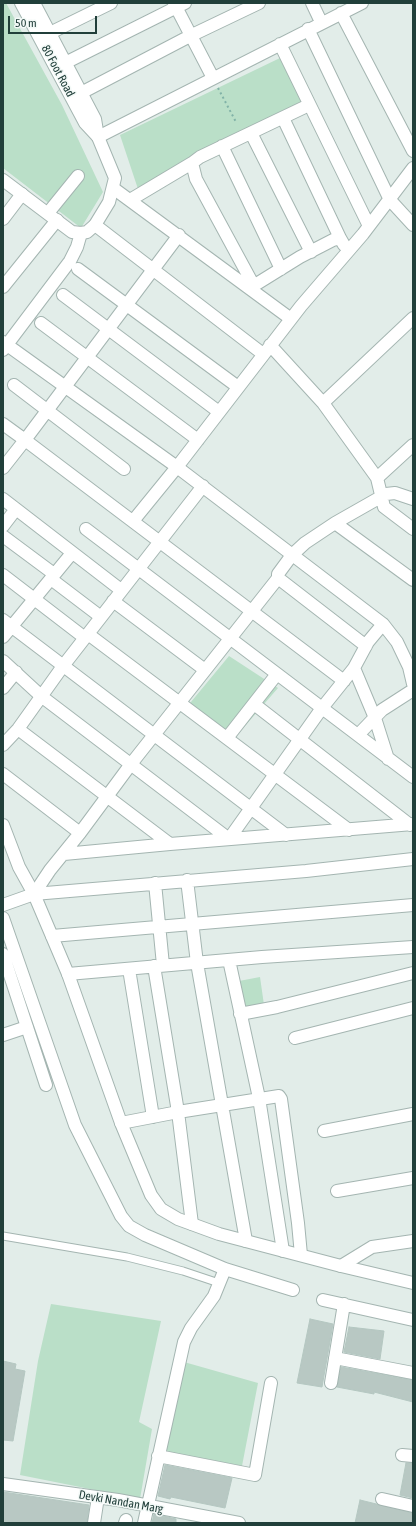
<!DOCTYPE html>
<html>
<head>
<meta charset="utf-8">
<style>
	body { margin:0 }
	#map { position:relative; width:416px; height:1526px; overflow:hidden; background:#e2ede9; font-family:"Asap Condensed",sans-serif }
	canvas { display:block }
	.frame { position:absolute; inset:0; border:4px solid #213f3a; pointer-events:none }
	.scale { position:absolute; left:8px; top:16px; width:89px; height:18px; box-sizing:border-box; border:2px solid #213f3a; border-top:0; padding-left:5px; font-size:12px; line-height:14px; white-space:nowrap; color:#213f3a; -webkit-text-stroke:3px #f3f9f7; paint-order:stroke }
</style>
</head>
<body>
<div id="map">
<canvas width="416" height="1526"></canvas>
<div class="frame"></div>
<div class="scale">50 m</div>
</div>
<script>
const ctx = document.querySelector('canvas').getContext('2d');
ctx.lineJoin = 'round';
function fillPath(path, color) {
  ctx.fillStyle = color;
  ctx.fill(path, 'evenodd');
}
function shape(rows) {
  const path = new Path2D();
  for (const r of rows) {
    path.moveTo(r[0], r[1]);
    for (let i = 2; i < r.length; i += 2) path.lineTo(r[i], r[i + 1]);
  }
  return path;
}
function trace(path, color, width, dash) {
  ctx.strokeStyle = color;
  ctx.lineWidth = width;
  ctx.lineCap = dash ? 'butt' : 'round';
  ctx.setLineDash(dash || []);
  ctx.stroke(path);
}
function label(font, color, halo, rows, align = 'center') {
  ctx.font = font + ' "Asap Condensed",sans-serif';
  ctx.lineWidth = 3;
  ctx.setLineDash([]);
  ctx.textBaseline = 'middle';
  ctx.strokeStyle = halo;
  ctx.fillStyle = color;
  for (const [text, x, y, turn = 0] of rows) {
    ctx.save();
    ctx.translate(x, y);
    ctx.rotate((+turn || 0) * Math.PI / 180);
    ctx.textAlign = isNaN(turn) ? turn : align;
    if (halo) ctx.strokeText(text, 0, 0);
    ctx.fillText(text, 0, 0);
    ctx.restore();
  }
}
fillPath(shape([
	[3,3,6,3,62,105,103,192,81,228,3,168],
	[280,58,308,110,211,159,139,192,120,135],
	[229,656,278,688,232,741,186,708],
	[260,977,265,1012,245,1015,239,981],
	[51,1304,161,1321,139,1422,152,1429,140,1499,20,1475,38,1361],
	[184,1362,258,1383,242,1466,159,1450]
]), '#badfc8');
const building = shape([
	[310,1319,333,1324,322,1387,297,1383,310,1319],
	[349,1327,384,1331,380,1359,344,1352,349,1327],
	[3,1361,16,1364,15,1369,25,1371,13,1441,3,1440,3,1361],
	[341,1367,413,1380,413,1402,374,1392,374,1394,337,1387,341,1367],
	[406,1463,413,1463,413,1498,400,1495,406,1463],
	[165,1465,232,1478,225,1508,171,1497,170,1499,158,1496,165,1465],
	[3,1492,89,1505,87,1523,3,1523,3,1492],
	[360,1500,413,1513,412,1523,355,1523,360,1500],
	[154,1514,176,1519,176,1523,152,1523,154,1514]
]);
fillPath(building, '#b8c8c3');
trace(building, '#b4c7c1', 1);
const service = shape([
	[3,1236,127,1257,183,1271,219,1283]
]);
const minor = shape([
	[174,3,213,78],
	[312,3,321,22],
	[341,13,413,151],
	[308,29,390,200,413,225],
	[50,33,111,3],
	[280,44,369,226],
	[65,63,185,3],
	[81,93,190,36,259,3],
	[283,118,340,238],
	[251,133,311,252],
	[98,137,362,3],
	[222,146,281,269],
	[113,188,291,319],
	[130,200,192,163],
	[48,213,78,176],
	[3,219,22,194],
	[95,225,263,354],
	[179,235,25,440,344,681],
	[78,269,238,387],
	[254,286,196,179,192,163,200,157,309,105],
	[3,287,57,220],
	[250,288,300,257,333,240,340,238,344,245],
	[63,295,219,412],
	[41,323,198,440],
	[3,342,177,467,383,624,397,642,409,667,413,684],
	[270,345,323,403,377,478,384,507,413,529],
	[3,350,70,261,77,247,81,233],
	[14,385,124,469],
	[323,403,413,318],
	[3,424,25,440,3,468],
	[377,478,413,445],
	[3,499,121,590],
	[133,521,177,467,301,306,363,234,413,168],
	[335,523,413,580],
	[3,526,16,509],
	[86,529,413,777],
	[3,536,54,574],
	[3,575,85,638],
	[51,579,101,617],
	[113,601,205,670],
	[3,620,286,835],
	[88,634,349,830],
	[3,637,72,553],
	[366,646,278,578,278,574,292,555,305,543,335,523,386,494,395,493,413,499],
	[3,661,41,696,229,839,322,708,354,668,368,642,383,624],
	[354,668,375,718,388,759],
	[3,688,16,672],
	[254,704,410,825],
	[18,729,170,844,413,824],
	[358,735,382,710,413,690],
	[227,738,277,674],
	[3,745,18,729,63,666,203,486],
	[3,774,80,833],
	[64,854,170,844],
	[187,880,197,963,246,1241],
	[155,883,163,965],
	[34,894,50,870,80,833,131,764,278,578],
	[3,905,34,894,306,871,413,859],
	[3,918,75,1125,121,1216,129,1226,145,1235,225,1269,293,1290],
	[52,936,413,905],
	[3,954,46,1085],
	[229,960,259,1098,283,1251],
	[154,966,178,1112,192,1224],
	[129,969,153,1117],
	[68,974,262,957,413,947],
	[240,1014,277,1007,413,973],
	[3,1035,27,1027],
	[295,1038,413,1008],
	[121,1123,178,1112,279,1096,281,1099,298,1223,301,1255],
	[324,1131,413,1114],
	[337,1191,413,1178],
	[341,1266,372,1247,413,1241],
	[323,1300,413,1320],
	[335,1358,413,1373],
	[331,1383,344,1304],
	[402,1455,413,1456],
	[158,1456,255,1475,271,1383],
	[3,1484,118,1500,239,1523],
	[382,1499,413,1506],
	[94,1523,98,1497],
	[125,1523,126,1520],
	[144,1523,184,1342,191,1328,214,1296,225,1269]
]);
const tertiary = shape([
	[21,3,85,123,98,137],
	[3,180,72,232,81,233,87,232,95,225,109,202,115,178,98,137,95,119,34,3],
	[3,825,19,867,34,894,68,974,121,1123,151,1195,161,1209,178,1219,219,1234,341,1266,413,1283]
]);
trace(service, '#a4b5b1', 9);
trace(minor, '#a4b5b1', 14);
trace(tertiary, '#a4b5b1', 14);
trace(shape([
	[218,88,236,122]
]), '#81b2a7', 2, [2, 3]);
trace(service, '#fff', 7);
trace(minor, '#fff', 12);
trace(tertiary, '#fff', 12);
label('12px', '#213f3a', '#f3f9f7', [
	["80 Foot Road",58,71,62],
	["Devki Nandan Marg",121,1502,10]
]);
</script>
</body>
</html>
